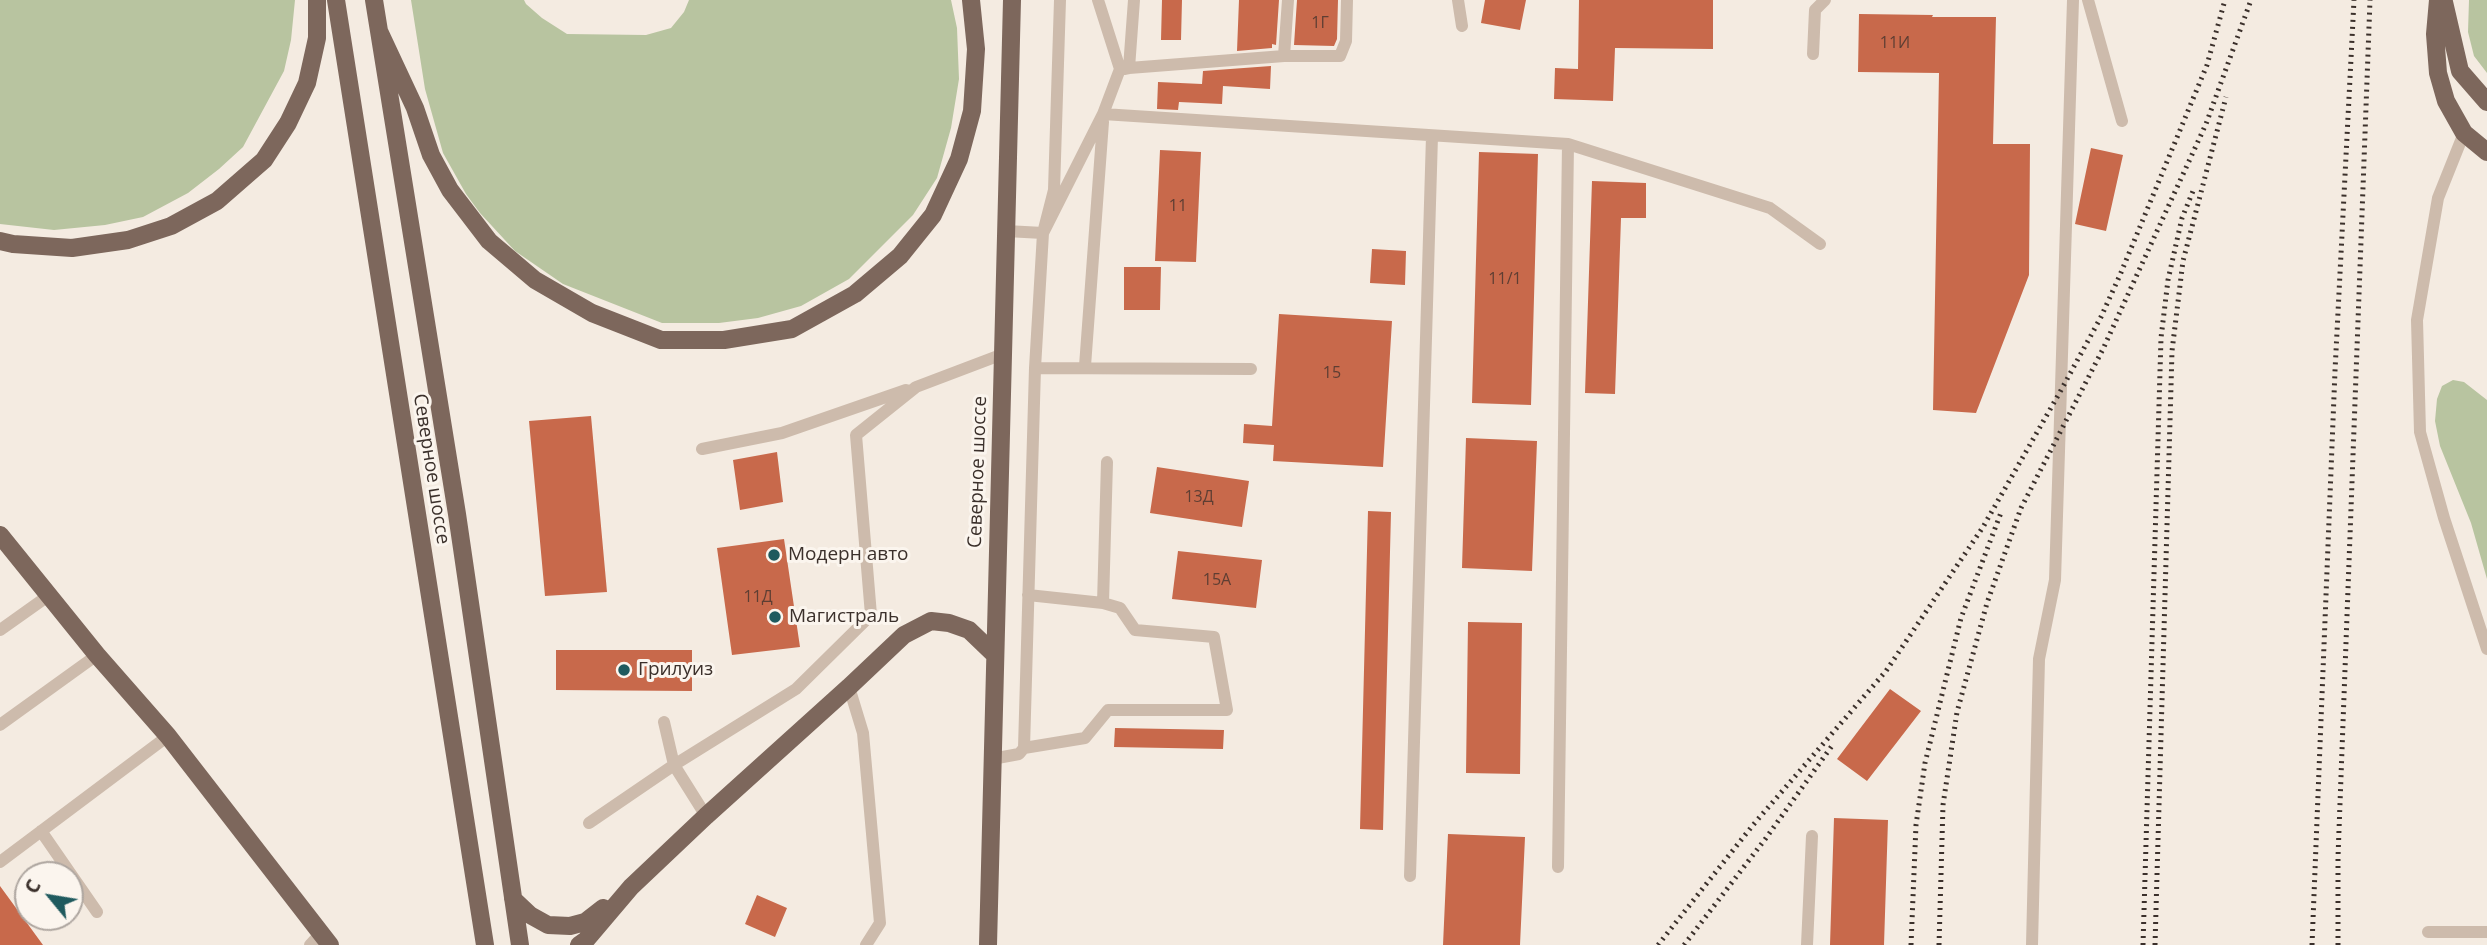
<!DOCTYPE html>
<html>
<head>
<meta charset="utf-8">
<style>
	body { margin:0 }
	#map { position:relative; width:2487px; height:945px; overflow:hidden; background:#f4ebe1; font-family:"Open Sans",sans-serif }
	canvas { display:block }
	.north { position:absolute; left:14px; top:861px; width:70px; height:70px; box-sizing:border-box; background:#fbf5ee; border:2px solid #aea6a0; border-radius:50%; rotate:300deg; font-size:19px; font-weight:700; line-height:28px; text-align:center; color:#3b302b }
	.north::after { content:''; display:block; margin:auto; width:24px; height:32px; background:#1f5a5e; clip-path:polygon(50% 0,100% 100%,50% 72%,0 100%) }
</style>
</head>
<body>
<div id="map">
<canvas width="2487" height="945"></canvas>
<div class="north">С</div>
</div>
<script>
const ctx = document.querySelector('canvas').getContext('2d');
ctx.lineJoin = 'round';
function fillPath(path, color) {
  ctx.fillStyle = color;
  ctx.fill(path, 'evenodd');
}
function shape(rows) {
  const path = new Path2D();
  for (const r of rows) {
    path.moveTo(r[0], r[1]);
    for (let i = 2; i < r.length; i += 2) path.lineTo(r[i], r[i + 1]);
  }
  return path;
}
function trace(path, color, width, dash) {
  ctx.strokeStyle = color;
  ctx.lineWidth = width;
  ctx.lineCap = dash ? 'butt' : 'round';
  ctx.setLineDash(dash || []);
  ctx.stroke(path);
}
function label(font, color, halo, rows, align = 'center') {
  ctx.font = font + ' "Open Sans",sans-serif';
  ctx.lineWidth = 6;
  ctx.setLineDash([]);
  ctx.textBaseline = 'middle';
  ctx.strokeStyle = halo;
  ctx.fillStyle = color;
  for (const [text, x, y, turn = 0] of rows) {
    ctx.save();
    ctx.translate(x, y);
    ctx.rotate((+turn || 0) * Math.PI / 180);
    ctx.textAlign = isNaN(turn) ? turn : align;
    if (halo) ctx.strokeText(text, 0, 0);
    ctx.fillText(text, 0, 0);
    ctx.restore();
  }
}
fillPath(shape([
	[0,0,295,0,291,40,284,71,243,147,219,169,188,193,143,217,105,225,54,230,0,224],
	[411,0,524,0,526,4,542,18,567,34,646,35,671,28,684,12,689,0,951,0,957,28,959,79,951,128,937,178,913,215,849,279,801,306,758,318,719,323,662,323,563,284,515,251,480,213,466,194,443,153,425,89],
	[2469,0,2487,0,2487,73,2474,56,2468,32],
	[2453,380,2464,382,2487,400,2487,579,2471,523,2440,446,2435,421,2437,399,2442,386]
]), '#b8c4a0');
fillPath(shape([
	[1162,0,1182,0,1181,40,1161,40],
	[1239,0,1279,0,1276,45,1272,44,1272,48,1237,51],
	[1297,0,1338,0,1337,39,1334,46,1294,45],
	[1485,0,1526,0,1520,30,1481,23],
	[1579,0,1713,0,1713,49,1615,48,1613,101,1554,99,1555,68,1578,69],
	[1859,14,1933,15,1932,17,1996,17,1993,144,2030,144,2029,275,1976,413,1933,410,1939,73,1858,72],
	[1271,66,1270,89,1223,86,1222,104,1179,102,1178,110,1157,109,1158,82,1202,84,1203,71],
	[2091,148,2123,155,2106,231,2075,224],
	[1160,150,1201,152,1196,262,1155,261],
	[1479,152,1538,154,1531,405,1472,403],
	[1592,181,1646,183,1646,218,1621,218,1615,394,1585,393],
	[1372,249,1406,251,1405,285,1370,283],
	[1124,267,1161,267,1160,310,1124,310],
	[1279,314,1392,321,1383,467,1273,461,1274,445,1243,443,1244,424,1272,426],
	[591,416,607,592,545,596,529,421],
	[1466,438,1537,441,1532,571,1462,568],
	[777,452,783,502,740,510,733,460],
	[1157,467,1249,481,1242,527,1150,513],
	[1368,511,1391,512,1383,830,1360,829],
	[784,539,800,647,732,655,717,548],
	[1178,551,1262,560,1256,608,1172,599],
	[1468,622,1522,623,1520,774,1466,773],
	[556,650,692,650,692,691,556,690],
	[1890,689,1921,711,1867,781,1837,759],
	[1115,728,1224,730,1223,749,1114,747],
	[1834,818,1888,820,1884,945,1830,945],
	[1448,834,1525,837,1520,945,1443,945],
	[0,886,43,945,0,945],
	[757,895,787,908,775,937,745,924]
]), '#c8694b');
trace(shape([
	[1458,0,1462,26],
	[2088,0,2122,121],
	[1813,54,1815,10,1825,0],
	[1284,56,1340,56,1346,41,1347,0],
	[1129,68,1284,56,1288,0],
	[1124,69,1129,68,1134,0],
	[1103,114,1568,144,1770,208,1820,244],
	[2464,133,2438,198,2417,320,2420,432,2444,518,2487,649],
	[1006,231,1043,233,1054,190,1060,0],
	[1085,366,1103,122],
	[1035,368,1251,369],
	[702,449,782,433,906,390],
	[1103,603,1107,462],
	[0,630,48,596],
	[849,687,863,733,880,923,866,945],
	[664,722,674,765,706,816],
	[0,725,97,655],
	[1024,748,1035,368,1043,233,1103,114,1120,69,1098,0],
	[992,759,1019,754,1024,748,1085,738,1108,710,1227,710,1214,637,1135,630,1120,608,1103,603,1028,595],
	[589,823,674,765,796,689,871,615,856,435,916,387,1003,354],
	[41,831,97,912],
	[0,862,168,736],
	[1558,867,1568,144],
	[1410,876,1432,136],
	[2428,932,2487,932],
	[310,945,321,933],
	[1807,945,1812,836],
	[2032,945,2039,659,2055,580,2073,0]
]), '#cdbbac', 12);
trace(shape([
	[336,0,485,945],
	[374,0,457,514,520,945],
	[2438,0,2435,34,2438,73,2446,101,2464,133,2487,152],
	[2444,2,2460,71,2487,102],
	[379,31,415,108,431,155,450,190,489,241,535,280,592,313,661,340,724,340,792,329,855,294,900,256,933,215,959,159,972,111,976,49,971,0],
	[0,241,13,244,72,248,128,240,171,226,217,201,264,160,288,123,307,83,317,38,317,0],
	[0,535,97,655,168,736,330,945],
	[513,899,530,915,548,925,570,926,585,922,603,908],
	[579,945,586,940,631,887,706,816,849,687,904,635,931,621,949,623,969,630,994,654],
	[988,945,1012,0]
]), '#7d675c', 18);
trace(shape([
	[1658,945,1753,825,1886,671,1983,527,2060,392,2101,317,2120,275,2207,65,2225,0],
	[1684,945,1766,838,1834,743],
	[1911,945,1916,825,1925,763,1961,618,2002,510],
	[1939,945,1943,805,1957,712,1987,603,2021,508,2103,349,2206,124,2251,0],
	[2143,945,2161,338,2168,280,2182,218,2193,191],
	[2155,945,2172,351,2183,261,2226,97],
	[2312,945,2335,371,2354,0],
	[2338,945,2338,857,2370,0]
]), '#3b302b', 5, [2, 5]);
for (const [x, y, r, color] of [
	[774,555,7,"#1f5a5e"],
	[775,617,7,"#1f5a5e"],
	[624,670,7,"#1f5a5e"]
]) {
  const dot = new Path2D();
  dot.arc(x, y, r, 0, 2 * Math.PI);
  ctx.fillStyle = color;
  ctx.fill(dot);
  trace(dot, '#fbf5ee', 2.5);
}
label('16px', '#5e3e33', null, [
	["1Г",1320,23],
	["11И",1895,43],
	["11",1178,206],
	["11/1",1505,279],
	["15",1332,373],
	["13Д",1199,497],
	["15А",1217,580],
	["11Д",758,597]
]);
label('19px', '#3b302b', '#fbf5ee', [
	["Северное шоссе",431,469,81],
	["Северное шоссе",978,472,-88]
]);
label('19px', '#3b302b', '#fbf5ee', [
	["Модерн авто",788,555],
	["Магистраль",789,617],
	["Грилуиз",638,670]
], 'left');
</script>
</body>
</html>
